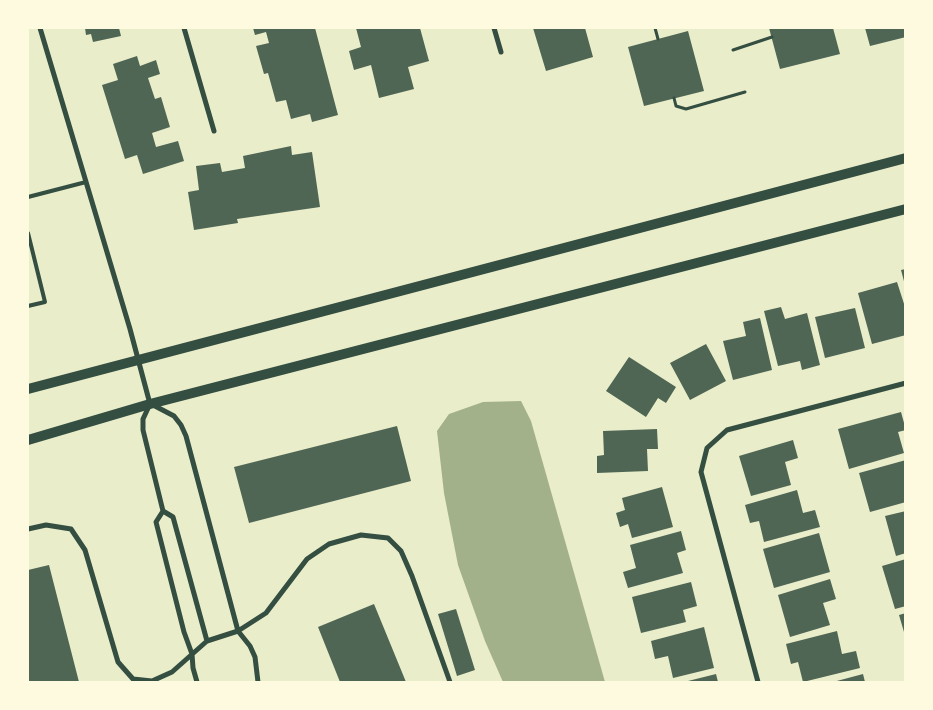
<!DOCTYPE html>
<html>
<head>
<meta charset="utf-8">
<style>
	body { margin:0 }
	#map { position:relative; width:933px; height:710px; overflow:hidden; background:#e9edc9; font-family:Signika,sans-serif }
	canvas { display:block }
	.frame { position:absolute; inset:0; border:29px solid #fefae0; pointer-events:none }
</style>
</head>
<body>
<div id="map">
<canvas width="933" height="710"></canvas>
<div class="frame"></div>
</div>
<script>
const ctx = document.querySelector('canvas').getContext('2d');
ctx.lineJoin = 'round';
function fillPath(path, color) {
  ctx.fillStyle = color;
  ctx.fill(path, 'evenodd');
}
function shape(rows) {
  const path = new Path2D();
  for (const r of rows) {
    path.moveTo(r[0], r[1]);
    for (let i = 2; i < r.length; i += 2) path.lineTo(r[i], r[i + 1]);
  }
  return path;
}
function trace(path, color, width, dash) {
  ctx.strokeStyle = color;
  ctx.lineWidth = width;
  ctx.lineCap = dash ? 'butt' : 'round';
  ctx.setLineDash(dash || []);
  ctx.stroke(path);
}
fillPath(shape([
	[521,401,531,421,605,682,503,682,485,641,458,565,444,493,437,431,449,414,483,402]
]), '#a3b18a');
fillPath(shape([
	[85,28,119,28,121,36,93,42,91,34,86,35],
	[253,28,315,28,338,115,312,122,310,114,291,119,286,100,276,102,268,73,264,74,256,46,269,43,266,32,255,35],
	[356,28,420,28,429,61,408,67,414,89,379,98,371,65,354,70,349,51,361,47],
	[533,28,585,28,593,57,546,71],
	[769,28,833,28,840,54,780,69],
	[865,28,906,28,906,37,870,46],
	[688,31,704,91,644,106,628,47],
	[137,56,140,66,156,60,160,74,148,78,155,99,161,97,170,127,152,133,156,147,178,141,184,161,143,174,137,155,125,159,102,85,118,80,113,64],
	[291,146,292,155,312,152,320,207,237,219,238,223,194,230,188,192,199,190,196,166,220,163,222,172,245,168,243,156],
	[906,269,906,285,905,285,901,270],
	[897,282,906,310,906,335,872,344,858,293],
	[781,307,785,319,807,313,820,365,802,370,800,361,778,366,764,311],
	[855,308,865,348,825,358,815,317],
	[760,318,772,370,733,380,723,341,746,336,743,322],
	[706,344,726,381,690,400,670,363],
	[629,357,676,387,666,403,658,398,646,417,606,391],
	[901,412,906,430,898,432,904,453,849,469,838,429],
	[397,426,411,481,249,523,234,467],
	[657,429,658,449,647,449,648,471,597,473,597,456,604,455,603,431],
	[793,440,798,458,785,462,791,485,751,496,739,456],
	[906,460,906,502,870,512,859,473],
	[662,487,673,527,632,538,628,524,620,527,616,513,625,510,622,498],
	[797,490,803,513,815,510,820,527,764,542,759,521,750,523,745,505],
	[906,511,906,553,896,556,885,516],
	[681,531,686,550,677,553,683,573,628,588,623,572,636,568,630,545],
	[819,533,830,572,774,588,763,549],
	[906,559,906,606,895,609,882,566],
	[49,565,79,682,28,682,28,570],
	[830,579,836,599,823,603,830,625,790,637,778,595],
	[691,582,697,606,683,610,686,622,641,633,632,597],
	[374,604,406,682,340,682,318,627],
	[456,609,475,670,457,676,438,614],
	[906,613,906,631,904,632,899,615],
	[704,627,714,668,673,678,668,656,655,659,651,641],
	[837,631,842,654,856,651,860,668,803,682,798,662,791,664,786,644],
	[716,674,718,682,684,682],
	[863,674,865,682,833,682]
]), '#4f6655');
trace(shape([
	[655,28,658,39],
	[733,50,772,37],
	[674,98,676,106,686,109,745,92]
]), '#344e41', 3);
trace(shape([
	[28,197,86,182],
	[28,233,45,302,28,306]
]), '#344e41', 4);
trace(shape([
	[40,28,130,329,150,404,143,419,143,430,163,511,173,517,207,641],
	[184,28,214,131],
	[494,28,501,52],
	[153,405,174,416,181,425,186,436,238,631,250,646,255,657,258,682],
	[163,511,156,522,184,632,192,654,193,668,197,682],
	[28,529,46,525,71,529,85,550,118,662,133,679,152,681,172,672,207,641,238,631,266,613,307,559,329,544,361,535,388,538,401,551,412,576,450,682],
	[758,682,701,472,707,448,727,430,906,383]
]), '#344e41', 5);
trace(shape([
	[28,389,906,158],
	[28,440,150,404,906,209]
]), '#344e41', 10);
</script>
</body>
</html>
